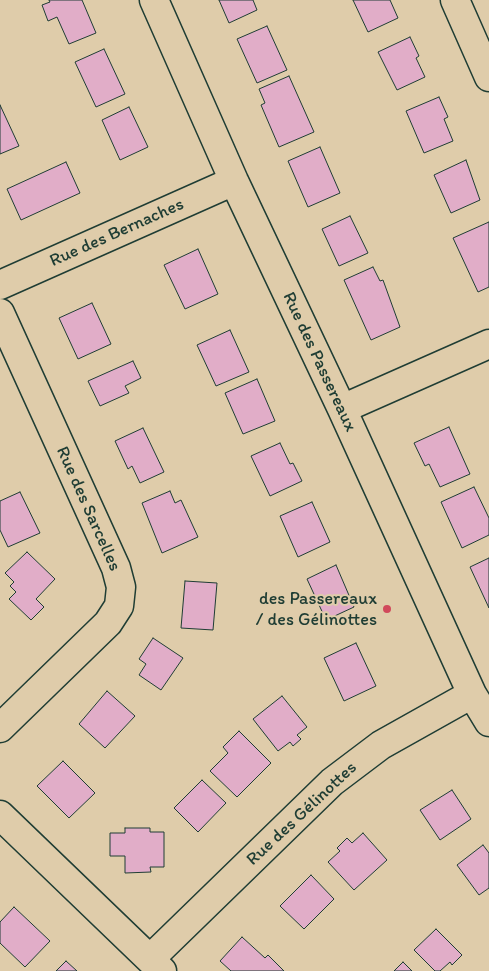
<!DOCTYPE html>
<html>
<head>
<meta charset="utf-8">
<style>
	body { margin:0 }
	canvas { display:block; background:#dfccaa }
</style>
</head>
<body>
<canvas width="489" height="971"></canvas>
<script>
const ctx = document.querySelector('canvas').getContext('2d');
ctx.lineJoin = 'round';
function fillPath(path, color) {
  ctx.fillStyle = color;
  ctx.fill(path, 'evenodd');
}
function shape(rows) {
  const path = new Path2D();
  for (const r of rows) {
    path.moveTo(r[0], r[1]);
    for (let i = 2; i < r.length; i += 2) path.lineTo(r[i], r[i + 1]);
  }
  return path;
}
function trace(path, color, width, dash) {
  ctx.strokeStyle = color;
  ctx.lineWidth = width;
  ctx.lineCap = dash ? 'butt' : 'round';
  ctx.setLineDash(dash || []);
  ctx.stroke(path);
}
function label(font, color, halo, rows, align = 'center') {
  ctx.font = font + ' Itim,sans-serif';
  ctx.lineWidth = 4;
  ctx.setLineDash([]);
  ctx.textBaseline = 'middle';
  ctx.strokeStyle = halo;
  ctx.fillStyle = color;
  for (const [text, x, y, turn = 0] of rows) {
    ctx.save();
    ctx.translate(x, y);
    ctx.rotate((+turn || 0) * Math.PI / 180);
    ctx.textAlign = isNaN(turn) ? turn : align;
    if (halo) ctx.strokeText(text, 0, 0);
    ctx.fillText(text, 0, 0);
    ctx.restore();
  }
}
const building = shape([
	[49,0,82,0,96,33,69,44,57,17,48,21,42,5,50,2,49,0],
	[219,0,253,0,257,10,229,23,219,0],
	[353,0,390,0,398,18,368,32,353,0],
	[267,26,287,70,257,83,237,39,267,26],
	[410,37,419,56,416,58,425,77,397,90,378,52,410,37],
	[104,49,125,94,96,107,75,62,104,49],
	[289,76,314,132,279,147,261,105,265,103,259,89,289,76],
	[439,97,448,117,444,119,453,141,424,153,406,111,439,97],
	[0,105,19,146,0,154,0,105],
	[129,107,148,147,120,160,102,120,129,107],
	[320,147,340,193,308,207,288,161,320,147],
	[466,160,480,200,451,213,434,175,466,160],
	[66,162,80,193,21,220,7,189,66,162],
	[350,216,368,253,339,266,322,229,350,216],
	[489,222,489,287,478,292,453,238,489,222],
	[198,249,218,294,185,309,164,265,198,249],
	[373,267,380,281,383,280,400,327,371,340,344,280,373,267],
	[92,303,111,344,78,359,59,318,92,303],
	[230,330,249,372,216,386,197,345,230,330],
	[133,361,141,378,125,386,129,393,100,406,88,381,133,361],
	[257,379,275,421,243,434,225,393,257,379],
	[449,427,470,474,440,487,429,464,425,466,414,443,449,427],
	[143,428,164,472,140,483,132,466,128,469,115,441,143,428],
	[280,443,290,464,293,463,302,481,270,496,251,456,280,443],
	[474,487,489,518,489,535,462,548,441,502,474,487],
	[170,491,175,503,181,500,198,537,162,553,142,503,170,491],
	[20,492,40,533,8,547,0,530,0,501,20,492],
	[312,502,330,542,298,557,280,516,312,502],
	[27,552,55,579,36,599,44,607,31,620,9,599,16,592,10,586,14,582,5,573,27,552],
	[489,558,489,608,470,567,489,558],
	[336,565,354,607,326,620,307,579,336,565],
	[185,581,217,583,213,630,181,628,185,581],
	[153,638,183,658,161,690,139,675,146,664,139,659,153,638],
	[356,643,376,686,344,701,324,658,356,643],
	[107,691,135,716,105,748,79,724,107,691],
	[282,696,307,727,297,735,301,739,293,746,290,742,278,751,253,719,282,696],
	[239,731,271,763,237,797,210,771,228,753,223,747,239,731],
	[63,761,95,793,69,818,37,786,63,761],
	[202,780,226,803,198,832,174,808,202,780],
	[452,790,471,819,440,840,420,810,452,790],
	[125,828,150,828,150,832,164,832,164,867,150,867,151,872,125,873,125,856,110,856,110,833,125,833,125,828],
	[363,833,387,860,354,890,328,862,340,851,337,848,347,838,352,843,363,833],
	[483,845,489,853,489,888,479,895,457,865,483,845],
	[311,875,334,899,304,929,280,906,311,875],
	[14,907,50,941,25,967,0,943,0,922,14,907],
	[436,929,462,955,452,965,450,962,440,971,435,971,414,950,436,929],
	[242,937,265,958,268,955,284,971,231,971,220,961,242,937],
	[66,961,77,971,56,971,66,961],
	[403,962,412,971,394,971,403,962]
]);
fillPath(building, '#e1adc8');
trace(building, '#1f3d34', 1);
const minor = shape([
	[154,0,234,181,342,409,472,694,489,722],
	[455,0,489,77],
	[0,285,234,181],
	[0,313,116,568,121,587,119,606,108,623,0,728],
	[342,409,489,344],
	[0,815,162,971],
	[150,959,332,782,381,745,472,694]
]);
trace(minor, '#1f3d34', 31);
trace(minor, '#dfccaa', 28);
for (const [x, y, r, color] of [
	[387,609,5,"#d1495b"]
]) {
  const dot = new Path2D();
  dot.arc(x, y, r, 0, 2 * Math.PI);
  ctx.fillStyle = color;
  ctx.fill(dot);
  trace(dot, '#dfccaa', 2);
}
label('18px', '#1f3d34', '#dfccaa', [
	["Rue des Bernaches",117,233,-24],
	["Rue des Passereaux",319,362,65],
	["Rue des Sarcelles",88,509,66],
	["Rue des Gélinottes",302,814,-43]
]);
label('18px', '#1f3d34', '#dfccaa', [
	["des Passereaux",377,599],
	["/ des Gélinottes",377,620]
], 'right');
</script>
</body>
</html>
